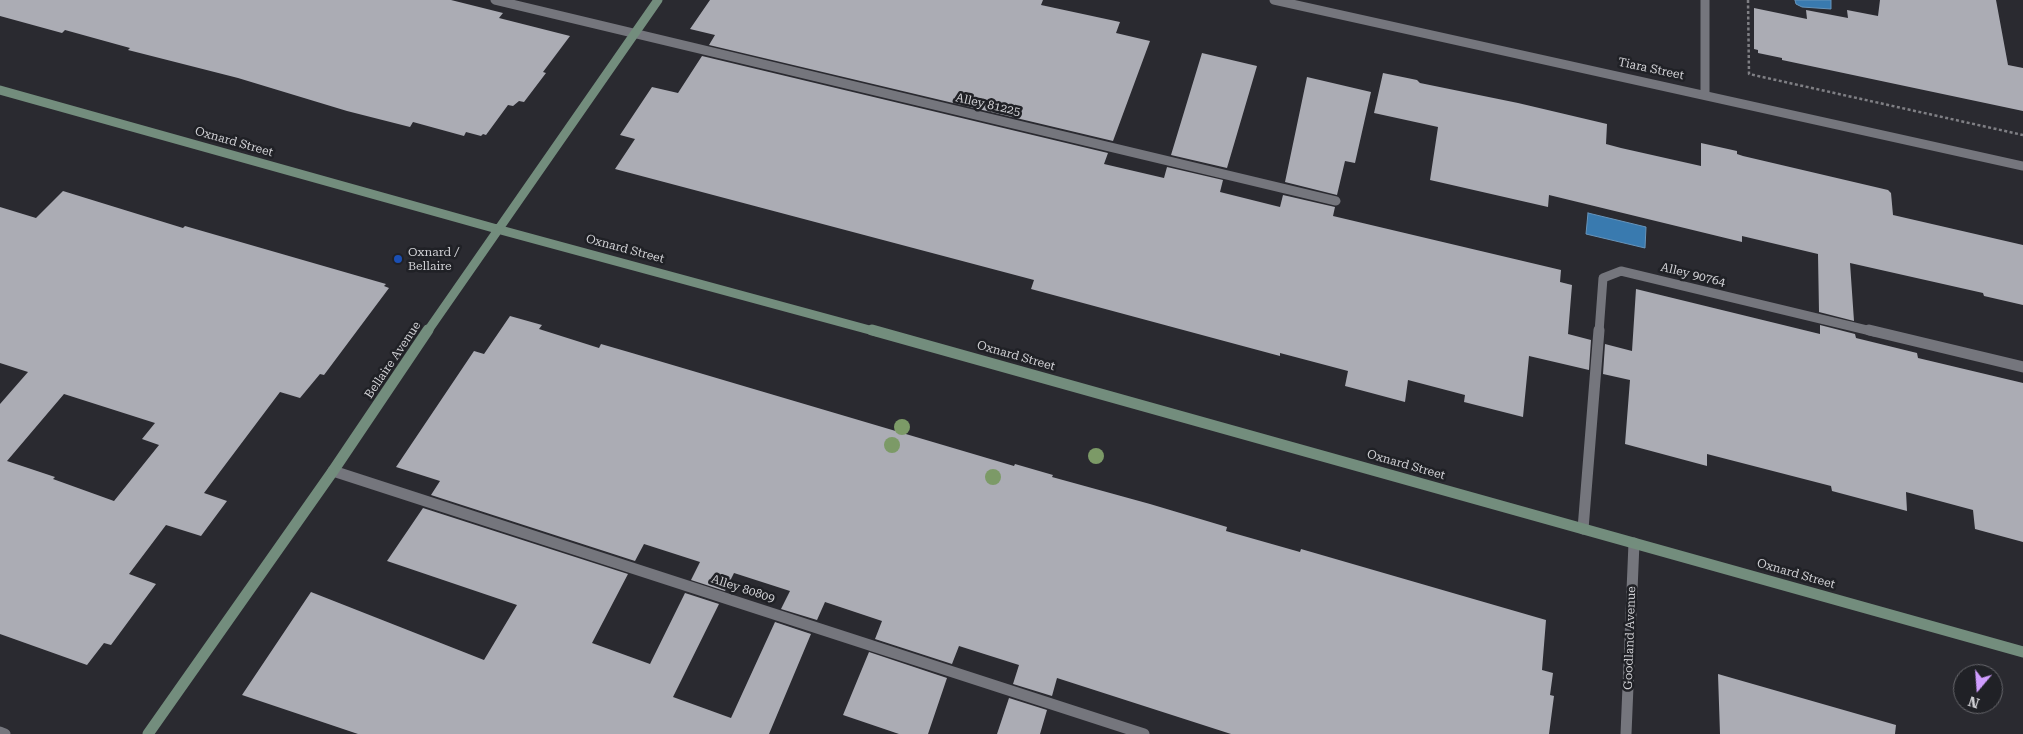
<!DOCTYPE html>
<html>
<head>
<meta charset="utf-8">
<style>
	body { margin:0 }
	#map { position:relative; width:2023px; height:734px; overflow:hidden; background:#2a2a30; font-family:"Roboto Serif",serif }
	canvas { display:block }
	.north { position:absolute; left:1953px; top:664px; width:50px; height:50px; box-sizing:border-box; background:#202126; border:1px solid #67676c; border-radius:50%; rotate:198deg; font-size:14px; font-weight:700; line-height:20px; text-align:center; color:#d1d1d5 }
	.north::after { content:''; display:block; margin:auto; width:18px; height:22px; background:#d09dff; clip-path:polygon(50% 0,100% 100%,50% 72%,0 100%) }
</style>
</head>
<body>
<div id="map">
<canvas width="2023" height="734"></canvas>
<div class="north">N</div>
</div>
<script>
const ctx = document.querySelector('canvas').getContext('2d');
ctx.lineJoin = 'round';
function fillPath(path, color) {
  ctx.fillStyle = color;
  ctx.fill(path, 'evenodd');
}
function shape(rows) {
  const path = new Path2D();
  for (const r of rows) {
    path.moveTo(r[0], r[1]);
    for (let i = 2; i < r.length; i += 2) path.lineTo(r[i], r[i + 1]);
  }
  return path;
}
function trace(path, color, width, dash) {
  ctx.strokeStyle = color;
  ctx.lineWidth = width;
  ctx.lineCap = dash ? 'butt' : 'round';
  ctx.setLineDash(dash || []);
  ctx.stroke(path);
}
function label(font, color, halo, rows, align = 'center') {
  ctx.font = font + ' "Roboto Serif",serif';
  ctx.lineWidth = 5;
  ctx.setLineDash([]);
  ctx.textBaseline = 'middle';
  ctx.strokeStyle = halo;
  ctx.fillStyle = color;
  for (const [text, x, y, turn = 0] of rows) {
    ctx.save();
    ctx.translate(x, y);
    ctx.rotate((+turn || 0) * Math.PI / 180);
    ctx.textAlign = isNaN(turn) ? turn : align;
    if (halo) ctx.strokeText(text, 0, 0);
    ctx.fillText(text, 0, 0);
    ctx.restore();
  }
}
const water = shape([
	[1795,0,1831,0,1831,9,1802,7,1796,4,1795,0],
	[1588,213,1646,227,1645,248,1586,234,1588,213]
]);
fillPath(water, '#397aaf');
trace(water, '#6794ba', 1);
fillPath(shape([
	[0,0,451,0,503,13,499,18,570,36,543,72,546,73,524,102,519,101,513,106,508,105,486,135,483,134,481,136,466,132,464,136,413,122,410,127,347,111,238,78,128,50,130,48,65,30,62,33,0,16],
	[710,0,1043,0,1041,5,1120,22,1116,33,1150,41,1113,141,709,45,715,35,690,29],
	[1880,0,1996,0,2008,65,2023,68,2023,111,1782,60,1782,58,1758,53,1758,50,1754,49,1754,8,1807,19,1806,10,1848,18,1847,10,1878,16],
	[1202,53,1257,66,1227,168,1171,155],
	[702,56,1108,153,1104,164,1164,178,1167,167,1223,180,1220,192,1280,207,1283,195,1335,207,1333,216,1561,270,1560,282,1572,285,1568,334,1591,340,1589,370,1529,356,1523,417,1464,402,1465,395,1408,380,1405,402,1345,386,1348,371,1280,353,1280,356,1239,345,1031,289,1034,280,615,169,635,139,620,135,652,87,678,93],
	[1383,73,1417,80,1420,83,1518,103,1607,124,1606,144,1621,148,1701,166,1701,143,1737,151,1737,154,1743,156,1888,190,1891,193,1893,215,2023,245,2023,305,1984,296,1983,293,1850,263,1854,321,1819,312,1818,254,1742,236,1742,242,1549,195,1548,207,1430,180,1438,127,1374,113],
	[1307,77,1371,92,1355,163,1345,161,1337,195,1285,182],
	[63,191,183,228,185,226,386,284,384,286,389,288,324,375,320,374,300,398,280,392,204,493,227,501,201,536,166,525,129,574,156,584,111,645,104,643,87,665,0,634,0,404,28,372,0,363,0,207,36,218],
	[64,394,155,423,142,439,159,445,114,501,53,479,55,477,7,461],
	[1636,289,1820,334,1820,325,1855,334,1856,338,1917,353,1918,358,2023,383,2023,542,1975,529,1973,510,1906,492,1907,511,1832,491,1831,486,1707,454,1707,466,1625,444,1630,380,1603,374,1605,344,1632,351],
	[510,316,542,325,539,329,599,348,601,344,632,353,1014,466,1015,464,1053,475,1052,477,1150,504,1227,527,1226,531,1300,552,1301,549,1546,620,1542,670,1553,673,1550,695,1554,696,1549,734,1231,734,1057,678,1052,696,1013,684,1019,665,959,646,952,664,875,639,882,621,825,602,817,620,781,609,790,591,734,573,725,591,691,580,700,562,644,544,635,561,431,495,440,481,396,467,474,351,484,354],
	[423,508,628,574,592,643,650,664,685,593,719,604,673,697,731,718,775,622,811,634,769,734,358,734,242,695,311,592,484,660,517,605,387,561],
	[869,652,947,678,928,734,899,734,843,715],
	[1718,674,1896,725,1895,734,1720,734],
	[1009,698,1047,710,1040,734,997,734]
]), '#abacb4');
trace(shape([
	[1748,0,1749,74,2023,135]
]), '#7f7f84', 2.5, [3, 2.5]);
trace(shape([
	[495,0,1336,201],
	[1599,332,1603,278,1621,271,1875,332]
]), '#75767d', 9);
trace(shape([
	[1869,330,2023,367],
	[333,471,1144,734],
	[1583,529,1599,330]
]), '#75767d', 11);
trace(shape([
	[1274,0,2023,166],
	[1705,0,1705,94]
]), '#75767d', 9);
trace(shape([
	[0,732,5,734],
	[1626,734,1634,543]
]), '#75767d', 11);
trace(shape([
	[0,90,497,229,877,332],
	[427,332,658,0]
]), '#738d7d', 9);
trace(shape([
	[872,330,2023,652],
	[148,734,333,471,428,330]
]), '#738d7d', 11);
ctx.fillStyle = '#7c9a67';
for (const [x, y] of [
	[902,427],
	[892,445],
	[1096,456],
	[993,477]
]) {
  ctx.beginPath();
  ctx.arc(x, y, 8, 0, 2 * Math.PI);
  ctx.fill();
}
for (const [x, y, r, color] of [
	[398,259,5,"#1a4fb4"]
]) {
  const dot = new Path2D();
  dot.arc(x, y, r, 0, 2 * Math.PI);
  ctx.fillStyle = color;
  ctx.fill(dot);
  trace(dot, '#202126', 2);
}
label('12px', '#d1d1d5', '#202126', [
	["Tiara Street",1651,69,12],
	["Alley 81225",988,105,13],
	["Oxnard Street",234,142,16],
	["Oxnard Street",625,249,15],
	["Alley 90764",1693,275,14],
	["Oxnard Street",1016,356,16],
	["Bellaire Avenue",393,360,-56],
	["Oxnard Street",1406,465,16],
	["Oxnard Street",1796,574,16],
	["Alley 80809",743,589,18],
	["Goodland Avenue",1630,638,-88]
]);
label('12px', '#d1d1d5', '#202126', [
	["Oxnard /",408,252],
	["Bellaire",408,266]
], 'left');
</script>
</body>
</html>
